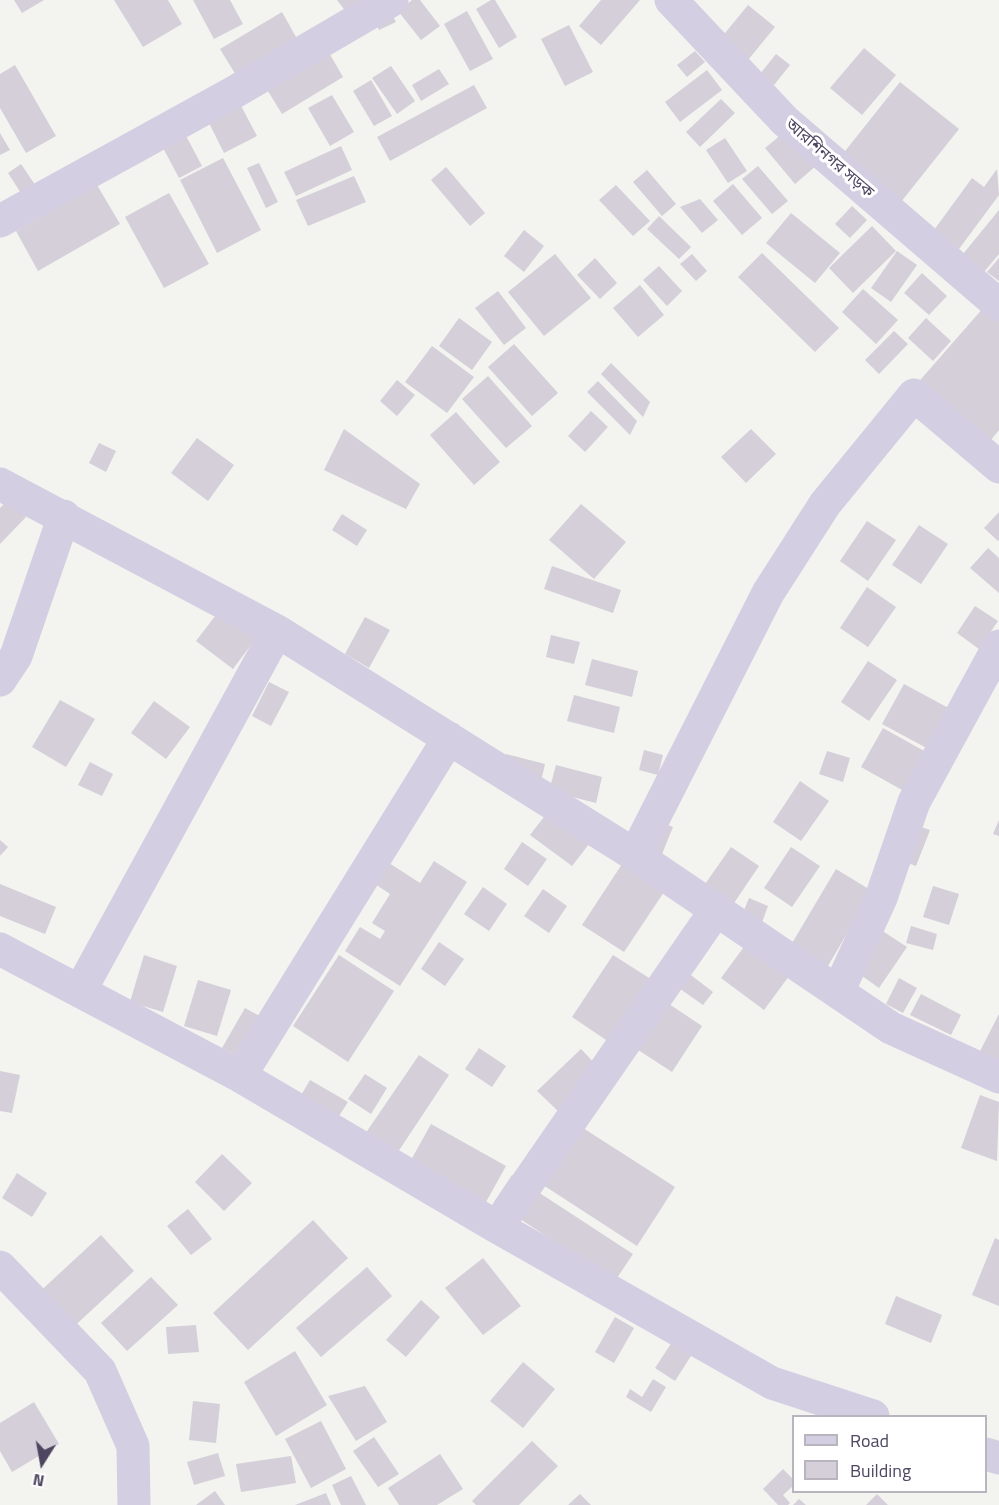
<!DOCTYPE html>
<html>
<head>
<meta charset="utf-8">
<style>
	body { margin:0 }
	#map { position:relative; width:999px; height:1505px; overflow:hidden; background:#f3f3f0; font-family:"Titillium Web",sans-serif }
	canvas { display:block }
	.legend { position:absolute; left:792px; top:1415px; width:195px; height:78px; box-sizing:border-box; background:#fff; border:2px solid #b8b5bf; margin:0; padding:8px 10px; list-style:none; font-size:18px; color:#4e4660 }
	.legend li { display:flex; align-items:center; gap:12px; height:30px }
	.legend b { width:30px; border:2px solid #b8b5bf }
	.north { position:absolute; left:12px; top:1433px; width:60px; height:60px; -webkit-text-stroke:4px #fff; paint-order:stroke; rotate:191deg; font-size:16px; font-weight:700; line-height:24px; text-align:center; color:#4e4660 }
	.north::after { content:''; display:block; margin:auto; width:21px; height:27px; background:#4e4660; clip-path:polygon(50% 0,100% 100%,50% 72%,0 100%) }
</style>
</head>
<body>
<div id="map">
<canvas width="999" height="1505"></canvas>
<ul class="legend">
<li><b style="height:8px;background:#d3cee2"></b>Road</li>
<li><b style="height:16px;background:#d4cfd9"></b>Building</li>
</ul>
<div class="north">N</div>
</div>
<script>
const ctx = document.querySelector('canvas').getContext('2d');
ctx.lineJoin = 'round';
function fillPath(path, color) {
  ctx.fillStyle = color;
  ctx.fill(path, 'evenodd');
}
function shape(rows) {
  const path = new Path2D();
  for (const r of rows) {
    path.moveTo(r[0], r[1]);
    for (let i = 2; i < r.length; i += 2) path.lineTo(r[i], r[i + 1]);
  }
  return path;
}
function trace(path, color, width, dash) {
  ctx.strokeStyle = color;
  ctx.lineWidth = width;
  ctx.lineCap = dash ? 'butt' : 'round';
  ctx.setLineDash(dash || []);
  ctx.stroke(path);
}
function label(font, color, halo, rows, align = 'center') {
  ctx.font = font + ' "Titillium Web","Noto Sans Bengali",sans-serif';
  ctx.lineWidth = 6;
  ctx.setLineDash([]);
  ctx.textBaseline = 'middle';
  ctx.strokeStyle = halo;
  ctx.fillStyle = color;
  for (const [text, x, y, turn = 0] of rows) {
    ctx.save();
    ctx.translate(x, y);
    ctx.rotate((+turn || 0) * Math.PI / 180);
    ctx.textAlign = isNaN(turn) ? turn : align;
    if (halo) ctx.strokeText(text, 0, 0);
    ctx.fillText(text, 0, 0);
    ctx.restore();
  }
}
fillPath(shape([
	[14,0,44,0,22,13],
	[114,0,168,0,182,24,143,47],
	[193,0,230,0,243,24,214,39],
	[337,0,373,0,350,17],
	[412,0,420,0,440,26,421,40,398,11],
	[491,0,495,0,517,37,499,48,476,9],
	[601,0,640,0,601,45,579,26],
	[748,5,775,27,748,60,721,38],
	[389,8,396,22,379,30,373,16],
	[467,11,493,59,470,71,444,24],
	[282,12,300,44,239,80,220,49],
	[569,25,593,72,565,86,541,39],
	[325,46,343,77,282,114,263,83],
	[864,48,896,75,862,115,830,88],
	[695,51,705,62,687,77,677,65],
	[776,54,790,65,774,85,760,74],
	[15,65,56,136,26,153,0,108,0,74],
	[391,66,415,101,397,114,372,78],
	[439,69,449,84,421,101,412,85],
	[707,70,722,90,680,122,665,102],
	[371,80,392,116,374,126,353,91],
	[900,82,959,129,897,207,838,160],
	[474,85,487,108,390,161,377,137],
	[332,95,354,132,330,146,308,108],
	[721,99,735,113,700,147,686,132],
	[239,102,257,136,224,153,207,119],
	[787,130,817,165,795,184,765,148],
	[184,132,202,166,179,178,161,144],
	[0,133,10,150,0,155],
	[725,138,747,171,728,183,706,150],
	[341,146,352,170,296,196,284,172],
	[223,158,261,230,217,253,180,180],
	[259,163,278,202,266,208,247,168],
	[21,164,40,192,26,201,8,173],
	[758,166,788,201,772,214,742,179],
	[446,167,485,213,470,226,431,180],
	[997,169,999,195,959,249,934,230,972,178,984,187],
	[647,170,676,204,662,216,633,182],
	[354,176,366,202,308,226,296,200],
	[733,184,762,218,742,235,713,201],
	[97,185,120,224,38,271,16,231],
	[616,185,650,221,633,236,599,200],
	[169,193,209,264,164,288,125,217],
	[700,199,718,220,702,233,680,207],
	[852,206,867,220,850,238,835,224],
	[999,210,999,254,984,272,963,254],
	[791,213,840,253,815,283,766,243],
	[659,216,691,247,679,259,647,229],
	[872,226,896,251,853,293,829,268],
	[524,230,544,246,524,272,504,256],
	[897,251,917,265,891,302,871,288],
	[762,253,839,328,815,352,738,277],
	[555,254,591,298,544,336,508,292],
	[692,254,707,271,696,281,680,264],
	[595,258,617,283,600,299,577,275],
	[999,258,999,281,987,272],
	[659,266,682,291,667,306,643,280],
	[922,273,947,296,929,315,904,293],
	[640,285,664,315,638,337,613,308],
	[863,289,898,320,876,344,842,312],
	[498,291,526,328,504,345,475,308],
	[984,307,999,320,999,430,986,446,915,386],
	[459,318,492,342,472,370,439,346],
	[926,318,951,341,933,361,908,338],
	[894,331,908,344,879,374,865,360],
	[514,344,558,393,532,416,488,367],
	[432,346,474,377,447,413,405,382],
	[611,363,650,402,643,417,601,374],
	[488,376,532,426,506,448,462,399],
	[397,380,415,395,397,416,380,401],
	[598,381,637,421,630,435,587,392],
	[591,411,608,427,585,452,568,436],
	[456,412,500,462,474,485,430,435],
	[344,429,420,484,406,509,324,470],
	[751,429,776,454,746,483,721,457],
	[197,438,234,465,208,501,171,473],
	[99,443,116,451,106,472,89,463],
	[8,500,26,517,0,544,0,508],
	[581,504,626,542,594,579,549,540],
	[999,512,999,540,998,541,984,528],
	[342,514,367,530,357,546,332,530],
	[867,521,896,540,868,581,840,561],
	[919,525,948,544,921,584,892,565],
	[988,548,999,558,999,593,970,568],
	[552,566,621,590,613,613,544,589],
	[867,587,896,607,868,647,840,628],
	[975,606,998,621,979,649,957,633],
	[222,607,259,634,233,669,196,641],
	[365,617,390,630,369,668,345,654],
	[551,635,580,642,574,664,546,657],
	[592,659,638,671,632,697,585,685],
	[868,661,897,680,869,721,841,702],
	[269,682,289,692,271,726,252,716],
	[904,684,954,711,932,751,882,724],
	[574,695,620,707,614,733,567,721],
	[60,700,95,719,66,767,32,747],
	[154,701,190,727,166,759,131,733],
	[883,728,933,756,911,795,861,767],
	[644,750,663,755,658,775,639,770],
	[827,751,850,758,843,782,819,774],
	[506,754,545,764,542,777,503,767],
	[90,762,113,774,102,796,78,785],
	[556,765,602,777,596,803,549,791],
	[800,781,829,801,801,841,773,822],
	[547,813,589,844,572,866,530,835],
	[999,820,999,836,993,834],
	[661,822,673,827,660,859,648,855],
	[915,825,930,830,916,866,902,861],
	[0,840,8,847,0,856],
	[522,842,547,859,528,886,504,869],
	[731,847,759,866,732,906,703,887],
	[791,847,820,866,792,907,764,888],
	[434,861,467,882,400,986,345,951,360,927,380,939,385,931,372,923,390,894,375,884,389,863,420,883],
	[624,861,666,889,624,952,582,925],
	[836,869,872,891,825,971,788,950],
	[0,884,56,907,45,934,0,916],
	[933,886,959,894,949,925,923,917],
	[483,887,507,904,489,931,464,914],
	[543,889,567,906,549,933,524,916],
	[749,898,768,906,760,928,740,920],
	[911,926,937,934,933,950,906,943],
	[878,928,907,947,879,988,851,968],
	[749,940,792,972,764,1010,721,978],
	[439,942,464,959,445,986,421,969],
	[144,955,177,966,163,1012,130,1002],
	[339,955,394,991,348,1062,293,1026],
	[613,955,657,983,615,1046,572,1017],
	[687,972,713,992,703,1005,676,986],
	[899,978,917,988,903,1013,886,1004],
	[198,980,231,990,217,1036,184,1026],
	[921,994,961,1015,951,1035,910,1015],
	[660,998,702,1026,672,1072,629,1044],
	[245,1008,265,1019,241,1058,222,1048],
	[999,1014,999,1060,980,1051],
	[479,1048,506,1066,492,1087,465,1069],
	[581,1049,600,1069,558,1111,537,1091],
	[419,1055,449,1075,394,1158,363,1137],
	[0,1071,20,1075,12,1113,0,1111],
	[365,1074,387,1088,371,1114,348,1099],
	[310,1080,348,1102,337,1119,300,1097],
	[980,1095,999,1102,997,1161,961,1148],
	[558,1112,675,1187,637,1246,520,1170],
	[431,1124,506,1166,486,1202,411,1160],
	[222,1154,252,1183,224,1211,195,1182],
	[17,1173,47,1193,32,1217,2,1198],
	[512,1175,633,1254,615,1281,494,1202],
	[188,1209,212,1239,191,1255,167,1226],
	[313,1220,348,1258,248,1350,213,1313],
	[101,1235,134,1271,68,1332,34,1297],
	[995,1238,999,1240,999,1306,972,1295],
	[483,1258,521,1306,483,1335,445,1288],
	[367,1267,392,1296,321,1357,296,1328],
	[151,1277,178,1305,127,1351,101,1323],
	[896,1296,942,1315,931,1343,885,1324],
	[421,1300,440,1317,406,1357,386,1340],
	[615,1317,634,1328,614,1363,595,1352],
	[196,1325,199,1352,168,1354,166,1327],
	[676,1336,696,1348,675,1381,655,1368],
	[295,1351,327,1405,276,1436,244,1382],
	[523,1362,555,1389,523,1428,490,1401],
	[653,1379,666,1387,651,1412,626,1397,630,1389,642,1397],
	[365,1386,387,1422,356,1441,328,1396],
	[193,1401,220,1404,216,1443,189,1440],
	[34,1402,59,1444,12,1472,0,1451,0,1423],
	[321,1421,346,1469,311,1488,285,1439],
	[374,1437,399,1474,378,1487,353,1451],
	[532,1441,558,1466,519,1505,476,1505,472,1501],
	[218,1453,225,1476,194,1485,187,1462],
	[440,1454,463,1489,437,1505,399,1505,388,1488],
	[291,1456,296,1483,241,1492,236,1464],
	[783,1469,794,1480,794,1485,783,1495,790,1503,788,1505,778,1505,763,1489],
	[351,1476,366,1505,341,1505,332,1485],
	[215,1491,225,1505,196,1505],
	[326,1493,331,1505,295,1505],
	[580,1494,591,1505,568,1505],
	[877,1494,888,1505,866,1505],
	[799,1499,806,1505,793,1505]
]), '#d4cfd9');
trace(shape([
	[671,0,785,121,999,305],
	[0,221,231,94,392,0],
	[0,484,277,631,635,855,891,1028,999,1077],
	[0,680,16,656,64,516],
	[635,855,768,593,825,504,914,395,999,467],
	[0,949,240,1076,497,1227,772,1383,873,1416],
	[80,991,277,631],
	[838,992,881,898,914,802,999,646],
	[240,1076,449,738],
	[497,1227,716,910],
	[0,1267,100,1371,133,1446,134,1505],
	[986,1454,999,1458]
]), '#d3cee2', 33);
label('16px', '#4e4660', '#fff', [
	["আরশিনগর সড়ক",829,159,41]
]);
</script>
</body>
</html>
